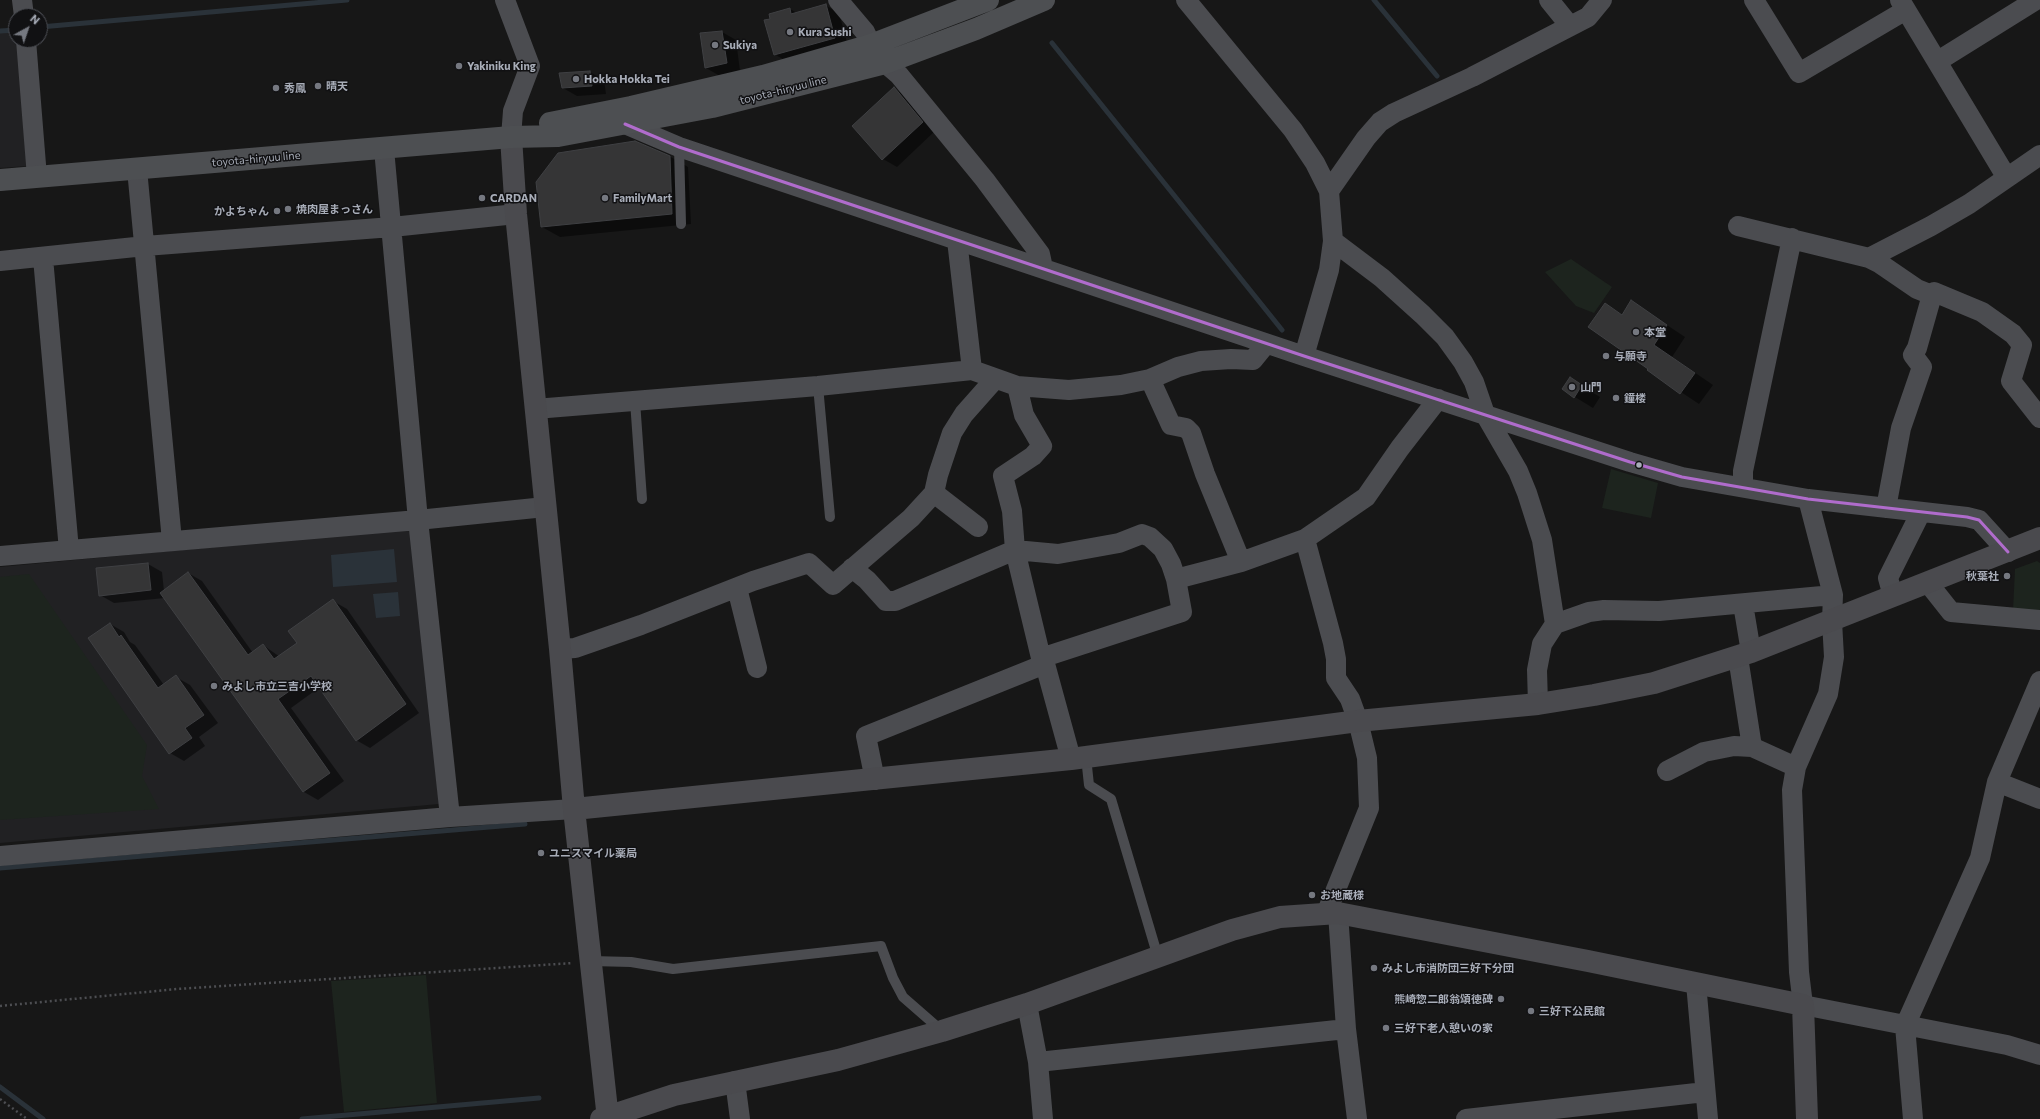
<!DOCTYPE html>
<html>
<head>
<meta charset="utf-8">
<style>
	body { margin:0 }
	#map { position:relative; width:2040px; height:1119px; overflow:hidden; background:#171717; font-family:Commissioner,sans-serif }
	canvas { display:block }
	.north { position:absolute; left:8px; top:8px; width:40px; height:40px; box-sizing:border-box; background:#111113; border:1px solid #4d4f55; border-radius:50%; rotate:40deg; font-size:11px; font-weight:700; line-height:16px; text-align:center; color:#a8adb8 }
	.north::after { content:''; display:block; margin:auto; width:14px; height:18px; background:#757880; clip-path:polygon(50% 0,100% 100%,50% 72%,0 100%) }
</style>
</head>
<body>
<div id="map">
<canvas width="2040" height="1119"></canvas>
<div class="north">N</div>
</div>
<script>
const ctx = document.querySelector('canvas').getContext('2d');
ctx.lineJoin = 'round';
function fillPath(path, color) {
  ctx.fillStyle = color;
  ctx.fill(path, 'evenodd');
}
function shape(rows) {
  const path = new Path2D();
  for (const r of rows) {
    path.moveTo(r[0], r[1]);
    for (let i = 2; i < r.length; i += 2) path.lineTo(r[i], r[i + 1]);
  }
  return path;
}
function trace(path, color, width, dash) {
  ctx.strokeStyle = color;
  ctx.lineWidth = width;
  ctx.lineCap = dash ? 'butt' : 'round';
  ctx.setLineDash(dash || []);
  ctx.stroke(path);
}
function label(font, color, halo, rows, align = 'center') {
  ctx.font = font + ' Commissioner,"Noto Sans JP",sans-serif';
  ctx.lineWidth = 3;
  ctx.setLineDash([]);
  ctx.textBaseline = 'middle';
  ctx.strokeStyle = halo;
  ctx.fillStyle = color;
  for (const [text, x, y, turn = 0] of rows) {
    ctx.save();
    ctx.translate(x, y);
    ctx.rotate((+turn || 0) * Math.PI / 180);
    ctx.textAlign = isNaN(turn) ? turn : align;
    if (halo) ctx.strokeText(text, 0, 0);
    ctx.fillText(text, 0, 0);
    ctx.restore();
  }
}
fillPath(shape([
	[16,28,16,40,20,40,27,166,0,168,0,29],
	[406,529,413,535,439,804,0,843,0,567]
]), '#212123');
fillPath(shape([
	[1571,259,1612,287,1594,313,1576,306,1545,272],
	[1611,469,1658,483,1651,518,1602,508],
	[2037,561,2040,563,2040,615,2013,611,2015,569],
	[29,574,147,745,142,776,159,809,0,820,0,577],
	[426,975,437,1103,344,1112,331,981]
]), '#1d241e');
fillPath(shape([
	[394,549,397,582,333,587,331,555],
	[398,592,400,616,376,618,373,594]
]), '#2a3239');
fillPath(shape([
	[825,5,839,13,848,46,788,62,774,54,771,20,790,9,797,13],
	[722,32,736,40,740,71,720,76,706,68],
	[590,72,604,80,606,94,577,96,563,88,560,73],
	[894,89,908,97,936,130,897,167,883,159],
	[669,156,688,167,691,224,560,237,542,227],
	[1632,302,1685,337,1672,357,1713,385,1699,404,1648,370,1649,368,1606,305,1623,315],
	[1570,379,1600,397,1593,408,1575,397],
	[148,564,162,572,164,591,188,573,202,581,253,653,263,645,280,657,298,643,333,601,347,609,419,713,370,748,356,740,320,687,291,708,344,781,318,800,304,792,165,598,114,603,100,595],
	[110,624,124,632,130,642,135,645,164,685,176,677,190,685,218,723,199,737,205,746,184,761,170,753]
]), '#0007');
trace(shape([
	[1374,0,1437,76],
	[40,27,347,0],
	[0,31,16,30],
	[1052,43,1282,330],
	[0,868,525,824],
	[0,1087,43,1119],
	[302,1119,539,1098]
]), '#2a3239', 5);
const building = shape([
	[826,4,835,38,774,55,764,20,770,19,769,14,790,8,791,14,826,4],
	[722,31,727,63,705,68,700,33,722,31],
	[590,71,592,86,562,88,559,73,590,71],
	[894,87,923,122,882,160,852,126,894,87],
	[635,141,670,156,672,214,541,227,536,182,558,153,635,141],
	[1631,300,1667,325,1654,345,1695,373,1680,394,1647,370,1648,369,1588,327,1605,303,1622,315,1631,300],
	[1570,377,1582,385,1574,398,1562,389,1570,377],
	[148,563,151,590,99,596,96,568,148,563],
	[188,572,248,655,263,644,274,659,297,643,288,631,333,599,406,704,356,741,311,676,278,699,330,773,303,792,160,593,188,572],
	[110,623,119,637,121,635,158,688,176,675,204,715,185,728,192,738,169,754,88,638,110,623]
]);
fillPath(building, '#353536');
trace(building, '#3f4043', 1);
trace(shape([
	[0,1006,177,989,573,963],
	[0,1099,27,1119]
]), '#4d4e52', 2.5, [2, 3]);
trace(shape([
	[679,147,681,224],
	[818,386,830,517],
	[635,401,642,499],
	[1086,757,1089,785,1111,799,1158,957],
	[591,961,631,962,673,969,881,946,893,978,903,997,942,1031]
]), '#4b4c50', 10);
trace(shape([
	[22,0,24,16],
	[505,0,530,66,513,111,511,137],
	[838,0,865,32,871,45,885,63,899,75,985,180,1040,254,1043,268],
	[1186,0,1293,130,1315,163,1329,191,1333,241,1329,270,1304,356],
	[1549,0,1570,26],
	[1754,0,1799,73,1906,10],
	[1900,0,2007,178],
	[26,40,37,177],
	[1938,61,2036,0],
	[625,124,679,147,1304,356,1630,462,1682,477,1808,499,1967,517,1979,520,2008,552],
	[384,149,418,520,450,817],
	[2040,155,1969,204,1931,226,1869,258,1879,263,1917,289,1932,295,1934,292,1982,312,2013,334,2022,345,2011,381,2040,418],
	[137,169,172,541],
	[1329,191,1366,138,1380,122,1394,113,1472,77,1588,17,1602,0],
	[1738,226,1869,258],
	[957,240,972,370],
	[1333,241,1382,278,1423,315,1445,337,1463,362,1474,382,1485,414,1518,471,1527,493,1542,540,1555,624,1589,612,1604,610,1659,611,1833,595],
	[43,258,69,550],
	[0,261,145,246,392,227,516,214],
	[1150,379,1171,425,1186,428,1191,433,1205,474,1241,562],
	[1017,386,1024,415,1042,446,1033,456,1003,476,1012,511,1015,550,1041,658,1045,664,1071,759],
	[535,409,818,386,972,370,1017,386,1069,390,1121,385,1150,379,1178,367,1201,361,1231,359,1253,360,1266,344],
	[1743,487,1743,471,1792,238],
	[934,493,978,527],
	[1808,499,1833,595,1832,621,1834,657,1828,694,1796,767,1792,790,1799,972,1803,1005,2007,1045,2040,1055],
	[1886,508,1901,428,1922,367,1913,355,1917,348,1932,295],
	[1305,539,1333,643,1336,659,1336,678,1350,699,1358,721,1367,758,1369,808,1326,914],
	[0,556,418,520,545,507],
	[852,568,867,580,886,601,895,601,1015,550,1058,554,1119,543,1142,534,1150,537,1163,549,1171,564,1176,579],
	[1928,583,1951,612,2040,620],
	[737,588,757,668],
	[1893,596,1888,578,1921,512],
	[1743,604,1751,652],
	[560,649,575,648,641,625,753,581,809,563,833,585,911,518,934,493,938,475,952,433,964,414,995,379],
	[1738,657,1752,747],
	[1041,658,1182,612,1176,579,1241,562,1305,539,1366,497,1400,448,1438,399],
	[1538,704,1537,670,1542,644,1555,624],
	[1667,771,1704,752,1734,746,1752,747,1796,767],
	[875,780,866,736,1045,664],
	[1997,782,2040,799],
	[0,856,450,817,574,809],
	[1338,913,1346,1029,1357,1119],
	[1696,983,1708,1119],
	[1027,1004,1038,1062,1043,1119],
	[1038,1062,1346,1029],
	[735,1081,740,1119],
	[1466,1119,1705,1092],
	[1913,1119,1905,1026,1980,858,1997,782,2040,681]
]), '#4b4c50', 20);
trace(shape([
	[511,137,516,214,560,649,574,809,608,1119],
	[574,809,1071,759,1358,721,1538,704,1594,695,1654,683,1751,652,2040,538],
	[601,1119,674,1095,838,1060,942,1031,1027,1004,1232,930,1280,917,1338,913,1588,961,1803,1005,1807,1119]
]), '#4a4a4e', 22);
trace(shape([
	[550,123,631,107,763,76,871,45,988,0],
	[0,180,511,137,558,136,712,107,885,63,976,29,1044,0]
]), '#4d4f52', 22);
trace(shape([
	[625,124,679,147,1304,356,1630,462,1682,477,1808,499,1967,517,1979,520,2008,552]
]), '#b06ccc', 3);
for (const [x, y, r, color] of [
	[790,32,4,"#757880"],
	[715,45,4,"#757880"],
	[459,66,4,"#757880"],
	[576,79,4,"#757880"],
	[318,86,4,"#757880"],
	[276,88,4,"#757880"],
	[482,198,4,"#757880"],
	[605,198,4,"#757880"],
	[288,209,4,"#757880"],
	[277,211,4,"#757880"],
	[1636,332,4,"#757880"],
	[1606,356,4,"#757880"],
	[1572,387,4,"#757880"],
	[1616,398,4,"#757880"],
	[1639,465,3.5,"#a8adb8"],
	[2007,576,4,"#757880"],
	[214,686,4,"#757880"],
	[541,853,4,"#757880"],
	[1312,895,4,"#757880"],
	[1374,968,4,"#757880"],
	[1501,999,4,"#757880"],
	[1531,1011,4,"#757880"],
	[1386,1028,4,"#757880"]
]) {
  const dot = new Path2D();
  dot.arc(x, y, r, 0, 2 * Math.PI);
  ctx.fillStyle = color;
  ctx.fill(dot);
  trace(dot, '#111113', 1.5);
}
label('bold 11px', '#a8adb8', '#111113', [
	["Kura Sushi",798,32],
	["Sukiya",723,45],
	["Yakiniku King",467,66],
	["Hokka Hokka Tei",584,79],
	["晴天",326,86],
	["秀鳳",284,88],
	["CARDAN",490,198],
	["FamilyMart",613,198],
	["焼肉屋まっさん",296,209],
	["かよちゃん",269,211,"right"],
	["本堂",1644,332],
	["与願寺",1614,356],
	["山門",1580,387],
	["鐘楼",1624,398],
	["秋葉社",1999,576,"right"],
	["みよし市立三吉小学校",222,686],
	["ユニスマイル薬局",549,853],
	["お地蔵様",1320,895],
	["みよし市消防団三好下分団",1382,968],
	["熊崎惣二郎翁頌徳碑",1493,999,"right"],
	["三好下公民館",1539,1011],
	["三好下老人憩いの家",1394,1028]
], 'left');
label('11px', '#a8adb8', '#111113', [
	["toyota-hiryuu line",783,90,-14],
	["toyota-hiryuu line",256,159,-5]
]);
</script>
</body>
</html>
